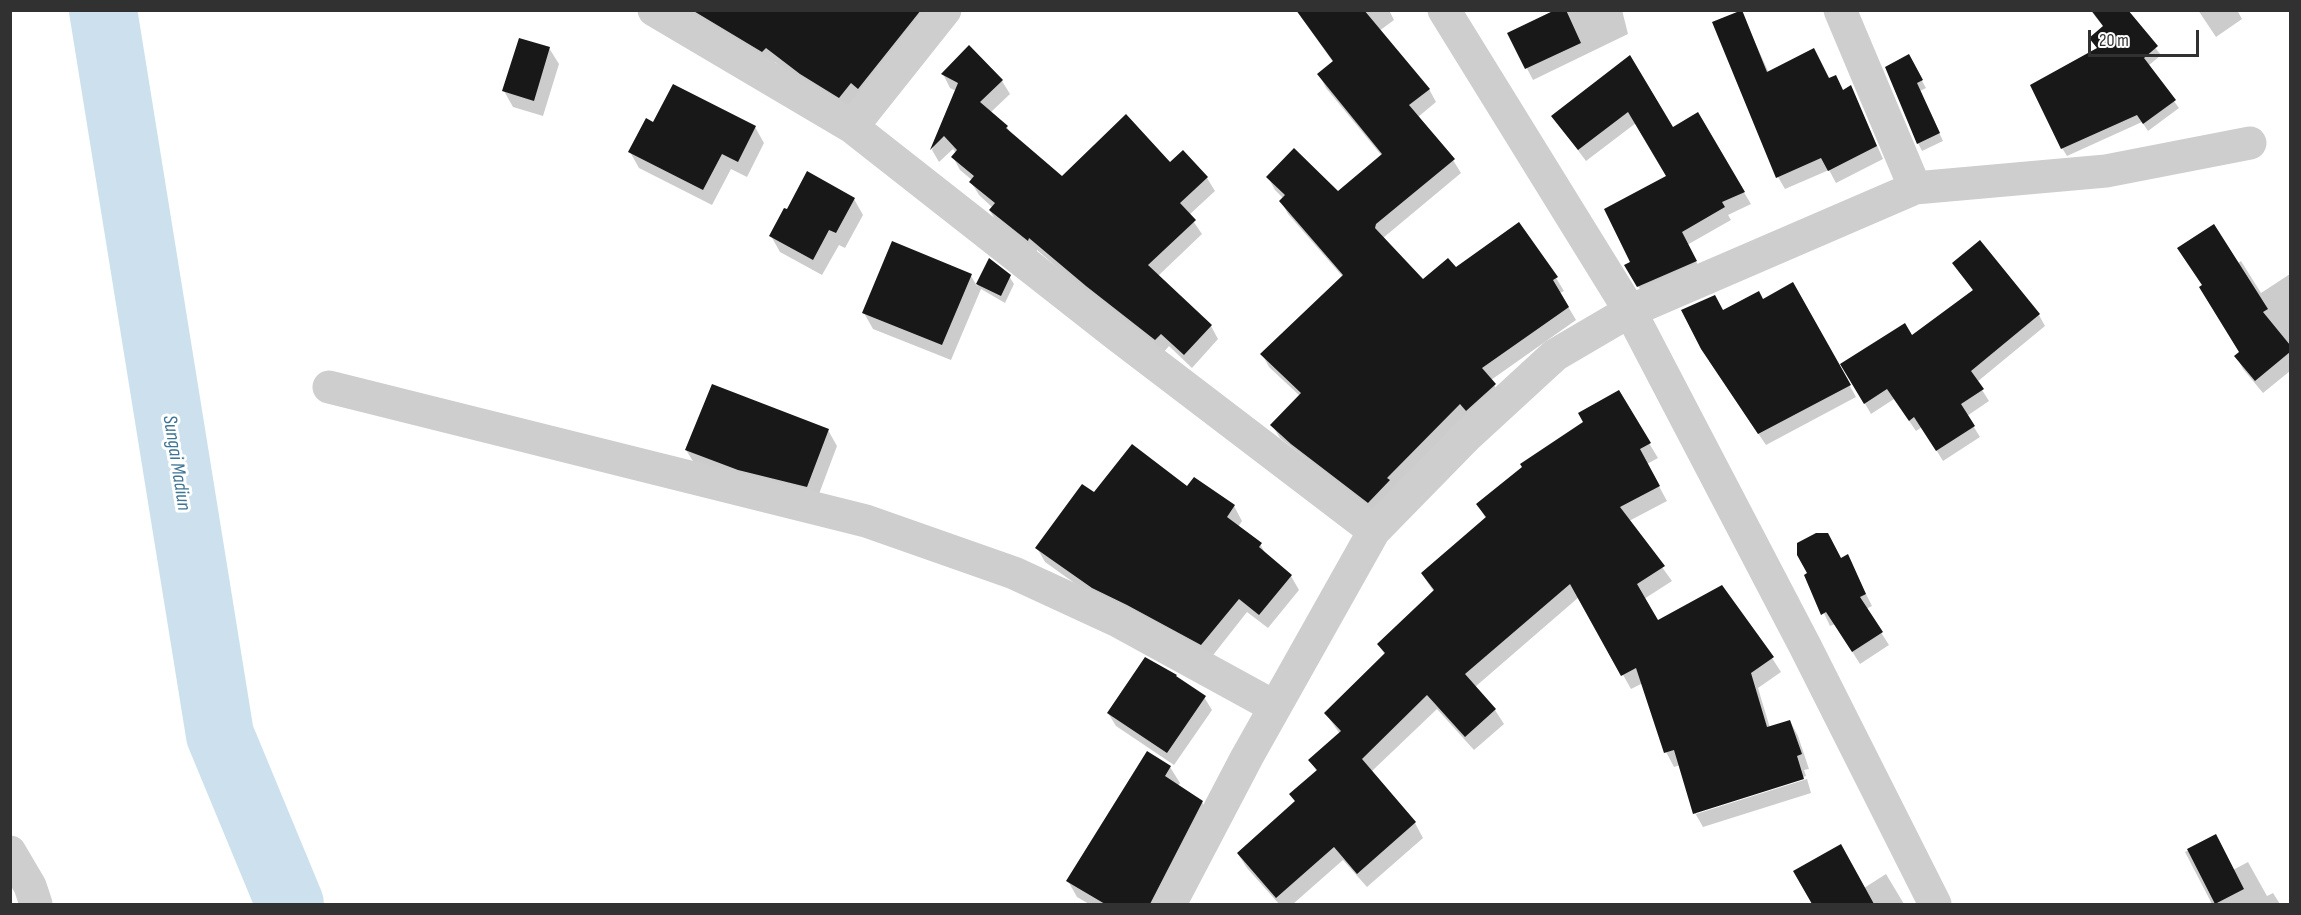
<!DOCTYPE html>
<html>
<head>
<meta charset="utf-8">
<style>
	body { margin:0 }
	#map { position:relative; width:2301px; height:915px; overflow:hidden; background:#fff; font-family:"Sofia Sans Condensed",sans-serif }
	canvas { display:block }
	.frame { position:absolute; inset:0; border:12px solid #313131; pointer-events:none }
	.scale { position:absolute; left:2088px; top:30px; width:111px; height:27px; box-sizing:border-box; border:3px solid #313131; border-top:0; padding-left:8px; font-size:18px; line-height:21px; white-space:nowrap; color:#313131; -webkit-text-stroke:4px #fff; paint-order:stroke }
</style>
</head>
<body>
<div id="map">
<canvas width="2301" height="915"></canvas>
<div class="frame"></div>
<div class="scale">20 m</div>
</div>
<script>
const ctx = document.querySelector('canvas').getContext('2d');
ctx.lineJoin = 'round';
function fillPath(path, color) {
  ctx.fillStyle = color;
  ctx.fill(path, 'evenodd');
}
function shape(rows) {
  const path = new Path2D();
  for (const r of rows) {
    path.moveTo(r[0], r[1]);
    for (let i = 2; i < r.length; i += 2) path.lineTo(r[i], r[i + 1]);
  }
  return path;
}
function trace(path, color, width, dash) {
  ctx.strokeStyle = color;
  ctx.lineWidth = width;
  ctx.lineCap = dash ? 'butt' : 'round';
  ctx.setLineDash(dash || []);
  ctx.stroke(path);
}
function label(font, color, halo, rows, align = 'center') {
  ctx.font = font + ' "Sofia Sans Condensed",sans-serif';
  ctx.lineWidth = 6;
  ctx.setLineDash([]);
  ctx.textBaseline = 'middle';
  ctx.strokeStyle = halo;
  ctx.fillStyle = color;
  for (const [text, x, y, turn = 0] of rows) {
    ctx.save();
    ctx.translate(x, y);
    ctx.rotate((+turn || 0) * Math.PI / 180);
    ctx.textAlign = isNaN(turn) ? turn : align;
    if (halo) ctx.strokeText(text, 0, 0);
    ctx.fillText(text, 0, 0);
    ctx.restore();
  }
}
fillPath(shape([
	[673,10,944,10,849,112,810,90,775,62,771,67],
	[1296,10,1389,10,1394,20,1379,31,1429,89,1436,102,1418,117,1453,160,1461,173,1383,238,1423,281,1456,269,1556,278,1564,291,1560,293,1576,320,1491,380,1502,398,1376,515,1280,438,1272,425,1300,396,1269,367,1262,354,1343,277,1288,214,1281,201,1283,198,1275,190,1268,177,1338,193,1382,156,1326,88,1319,74,1333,62],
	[1556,10,1622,10,1628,34,1533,80,1509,34],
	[2090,10,2130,10,2127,13,2161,55,2148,66,2179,108,2148,131,2142,122,2067,156,2062,148,2098,49,2091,38,2104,27],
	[2198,10,2237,10,2242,19,2216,37],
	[1741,12,1769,73,1844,91,1851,87,1883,159,1836,183,1829,170,1785,189,1778,177],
	[549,48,559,64,543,116,513,107,504,91],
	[1908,56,1926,88,1920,91,1943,141,1922,151,1918,143],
	[1630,58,1673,129,1697,114,1751,204,1728,215,1731,220,1687,245,1703,274,1646,299,1626,266,1632,263,1668,177,1636,123,1586,161,1553,117],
	[943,74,1002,81,1010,94,990,113,1007,127,1012,135,1062,178,1170,164,1207,178,1215,191,1189,215,1202,234,1158,276,1211,326,1218,339,1192,368,1169,346,1163,353,1095,300,1037,250,1036,253,998,224,990,211,993,208,979,195,971,182,972,180,960,170,953,157,956,153,953,149,939,162,932,150,956,91,950,88],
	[654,124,755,127,764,143,747,177,731,169,712,205,639,168,630,152],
	[854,199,863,215,845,248,839,245,822,275,780,252,771,236],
	[1980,242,2039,315,2045,326,1977,382,1989,401,1967,416,1980,437,1943,461,1922,427,1916,431,1894,399,1871,414,1842,364,1912,337,1974,292,1954,263],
	[989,261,1009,276,1014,284,1005,303,981,289,951,360,873,329,864,313,971,276,977,286],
	[2241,261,2261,293,2290,274,2290,371,2263,393,2243,369,2236,356,2240,352,2238,263],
	[1793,284,1856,397,1766,445,1709,361,1763,301],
	[1618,392,1658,458,1647,464,1667,501,1629,521,1672,581,1644,599,1658,622,1772,658,1781,672,1758,688,1770,728,1790,721,1798,736,1809,769,1804,770,1806,776,1696,811,1696,814,1807,779,1811,793,1703,827,1695,813,1680,765,1674,767,1666,752,1643,683,1631,689,1579,597,1475,687,1495,710,1504,724,1474,750,1437,709,1371,772,1415,823,1423,838,1367,887,1343,860,1293,904,1279,904,1247,868,1238,854,1296,803,1291,795,1317,772,1310,760,1340,734,1326,714,1385,655,1379,645,1434,592,1422,574,1486,519,1478,505,1585,422],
	[828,430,837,446,816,502,696,466,686,450],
	[1188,488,1234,506,1242,521,1238,527,1260,544,1267,556,1291,576,1299,590,1268,628,1247,612,1210,659,1101,602,1045,562,1037,548,1094,494],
	[1847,556,1872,606,1866,609,1889,645,1860,664,1835,624,1830,626,1806,575],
	[1145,659,1176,676,1178,680,1204,697,1212,710,1174,765,1116,726,1108,713],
	[1148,753,1170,767,1180,783,1178,786,1202,802,1211,818,1166,904,1089,904,1077,897,1068,881],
	[2215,836,2233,870,2248,862,2267,896,2273,893,2280,904,2212,904,2185,852],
	[1795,872,1864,888,1886,874,1904,904,1814,904]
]), '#0003');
trace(shape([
	[103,10,220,735,290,904]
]), '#cce1ed', 68);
fillPath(shape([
	[692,10,921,10,858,89,851,83,839,98,800,74,766,48,762,52],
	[1296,10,1364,10,1430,89,1409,105,1455,159,1376,224,1375,228,1423,279,1448,258,1456,267,1519,222,1558,277,1553,280,1569,307,1482,368,1496,384,1466,411,1460,404,1387,478,1390,480,1368,503,1291,444,1270,425,1301,393,1260,354,1343,275,1279,201,1285,195,1266,177,1294,148,1338,191,1382,154,1317,74,1333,61],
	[1555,10,1566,10,1581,43,1525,69,1507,33],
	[1742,10,1767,72,1814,48,1829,78,1836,75,1843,90,1851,85,1877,146,1828,171,1821,158,1776,178,1712,22],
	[2091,10,2128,10,2158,46,2144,58,2176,100,2143,124,2137,115,2061,149,2030,85,2097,48,2089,38,2103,26],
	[519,38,550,47,534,101,502,91],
	[969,45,1003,80,980,102,1008,126,1006,128,1062,176,1126,114,1170,162,1183,150,1208,177,1180,203,1196,220,1148,265,1212,325,1184,355,1161,334,1155,340,1086,286,1029,238,1028,241,989,210,995,203,969,182,974,176,951,157,957,150,944,136,930,150,958,83,941,74],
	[1909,54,1923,80,1917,83,1940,133,1917,144,1885,67],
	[1630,55,1673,127,1698,112,1745,192,1722,202,1725,207,1682,232,1697,261,1637,287,1624,265,1630,262,1604,209,1666,176,1628,112,1578,150,1551,116],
	[673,84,756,126,738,162,722,154,703,190,628,152,646,118,653,122],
	[807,171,855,198,836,233,829,230,813,260,769,236,784,208,787,209],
	[2214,224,2268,309,2263,312,2290,345,2290,352,2255,381,2234,356,2239,352,2199,287,2202,285,2177,248],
	[1980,240,2040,314,1971,371,1984,389,1961,404,1975,426,1936,451,1914,417,1909,421,1887,389,1864,404,1840,364,1905,323,1912,335,1973,290,1952,263],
	[892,241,972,274,942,345,862,313],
	[989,258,1011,275,1001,296,976,284],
	[1793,282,1851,385,1758,434,1701,349,1681,310,1715,295,1723,310,1759,291,1763,299],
	[712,384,829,429,807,487,738,470,685,450],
	[1619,390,1651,443,1640,449,1660,486,1620,507,1665,566,1637,584,1658,620,1722,585,1774,657,1751,673,1767,727,1790,720,1802,754,1797,756,1804,779,1693,814,1674,750,1664,753,1636,668,1621,676,1570,584,1465,674,1496,709,1465,737,1427,695,1362,759,1416,822,1357,874,1334,847,1276,898,1237,853,1295,801,1289,794,1317,770,1308,760,1341,731,1324,713,1385,653,1377,644,1434,590,1421,573,1486,517,1476,504,1522,467,1520,464,1583,422,1578,413],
	[1132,444,1187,486,1194,477,1235,505,1227,517,1262,543,1259,547,1292,575,1259,615,1239,599,1201,645,1127,605,1092,588,1035,548,1082,484,1094,492],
	[1816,533,1828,533,1841,558,1848,554,1866,594,1860,597,1883,632,1852,652,1826,612,1821,615,1804,575,1807,573,1797,555,1797,543],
	[1145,657,1177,675,1176,676,1206,696,1167,753,1107,713],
	[1147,751,1171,766,1165,776,1203,801,1150,904,1105,904,1066,881],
	[2216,834,2244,889,2215,904,2187,849],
	[1841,844,1874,904,1812,904,1793,871]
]), '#181818');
trace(shape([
	[654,10,852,127,1117,335,1374,531],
	[1444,10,1630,311,1805,646,1935,904],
	[1840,10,1915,188],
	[852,127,945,10],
	[329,387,866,521,1014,573,1118,621,1275,707],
	[10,852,30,886,36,904],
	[1170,904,1247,757,1374,531,1468,435,1555,355,1630,311,1915,188,2106,171,2250,143]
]), '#cecece', 33);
label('italic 20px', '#3e7494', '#fff', [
	["Sungai Madiun",176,463,81]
]);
</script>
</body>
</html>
